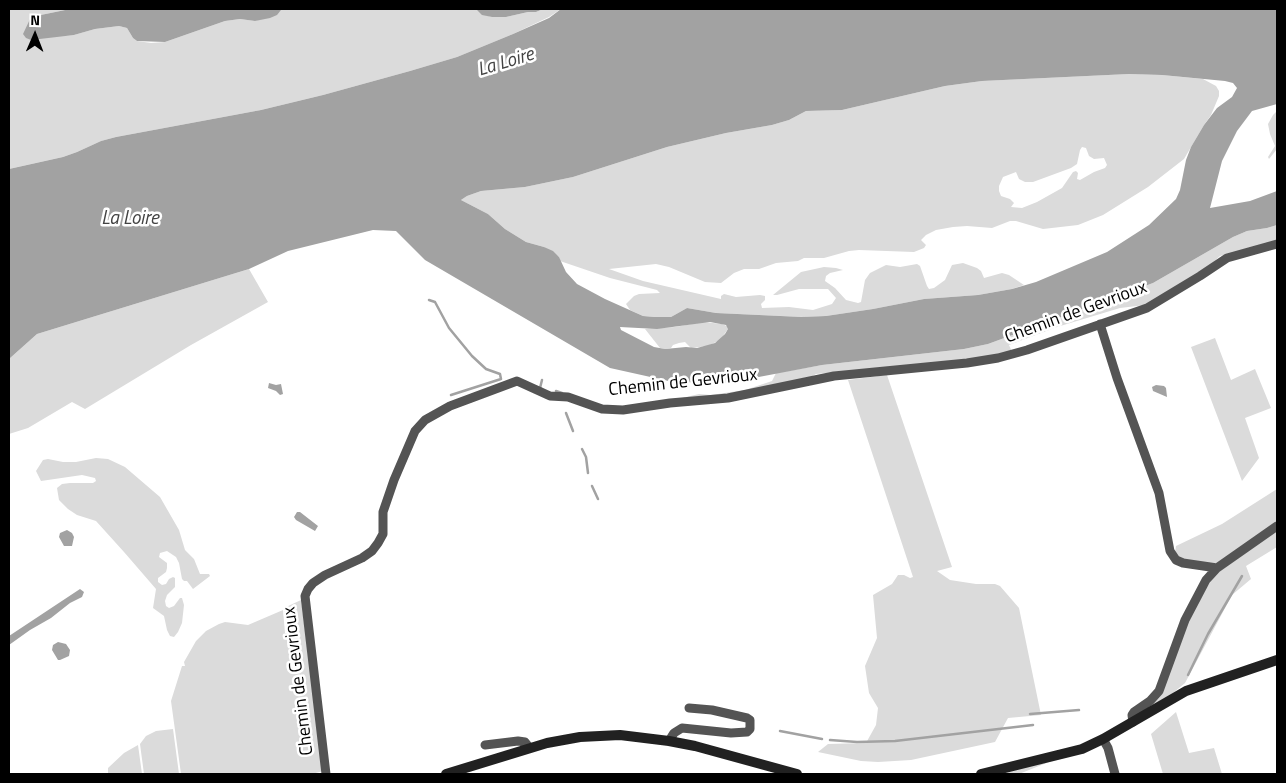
<!DOCTYPE html>
<style>
body{margin:0}
#map{position:relative;width:1286px;height:783px;overflow:hidden;background:#fff;font-family:"Titillium Web",sans-serif}
canvas{display:block}
.frame{position:absolute;inset:0;border:10px solid #000;pointer-events:none}
.north{position:absolute;left:10px;top:10px;width:50px;height:50px;-webkit-text-stroke:4px #fff;paint-order:stroke;rotate:1deg;font-size:14px;font-weight:700;line-height:20px;text-align:center;color:#000}
.north::after{content:'';display:block;margin:auto;width:18px;height:22px;background:#000;clip-path:polygon(50% 0,100% 100%,50% 72%,0 100%)}
</style>
<div id="map">
<canvas width="1286" height="783"></canvas>
<div class="frame"></div>
<div class="north">N</div>
</div>
<script>
const g = document.querySelector('canvas').getContext('2d');
g.lineJoin = 'round';
function fill(path, color) { g.fillStyle = color; g.fill(path, 'evenodd'); }
const shape = rows => new Path2D(rows.map(r => 'M' + r).join(''));
function strokePath(path, color, width, dash) { g.strokeStyle = color; g.lineWidth = width; g.lineCap = dash ? 'butt' : 'round'; g.setLineDash(dash || []); g.stroke(path); }
function label(font, color, halo, rows, align = 'center') {
  g.font = font + ' "Titillium Web",sans-serif'; g.lineWidth = 5; g.setLineDash([]); g.textBaseline = 'middle'; g.strokeStyle = halo; g.fillStyle = color; for (const [text, x, y, turn = 0] of rows) {
    g.save(); g.translate(x, y); g.rotate((+turn || 0) * Math.PI / 180); g.textAlign = isNaN(turn) ? turn : align; if (halo) g.strokeText(text, 0, 0); g.fillText(text, 0, 0); g.restore();
  }
}
fill(shape([
 [9,9,70,9,31,17,62,36,74,35,95,29,119,26,127,28,133,38,137,41,151,43,165,42,225,21,240,19,255,21,280,11,280,9,476,9,482,14,492,17,506,17,528,12,536,12,543,9,561,9,549,17,513,34,457,57,410,71,323,95,261,110,116,137,101,141,77,152,63,157,9,169],
 [1129,74,1162,75,1203,79,1216,86,1219,91,1219,96,1211,115,1204,125,1184,159,1148,187,1103,215,1078,225,1043,229,1016,221,1010,221,992,228,967,226,953,227,936,230,926,235,921,240,926,245,924,248,914,252,859,250,849,251,824,258,804,258,798,261,776,263,759,269,744,269,734,273,721,283,705,282,669,267,656,264,609,269,643,281,721,299,721,296,724,294,736,297,760,295,765,296,765,300,761,304,762,308,789,307,813,310,832,304,836,298,828,289,799,289,777,295,773,295,801,272,824,267,836,268,843,270,830,273,826,276,825,281,835,288,846,300,858,303,861,302,865,280,870,273,886,265,900,267,917,264,920,266,927,286,929,289,934,288,945,280,952,265,963,263,977,268,981,271,984,278,1002,273,1009,275,1024,285,1012,289,978,295,924,299,873,309,826,316,803,317,716,313,687,308,671,317,654,317,643,316,630,310,626,304,634,296,639,294,660,293,657,290,610,278,560,261,559,257,544,247,526,242,505,229,488,214,461,200,467,196,481,191,525,187,573,177,667,147,726,133,772,125,789,120,806,111,842,110,945,86,982,81],
 [1082,147,1086,148,1089,156,1094,159,1104,158,1107,165,1105,168,1094,172,1080,180,1077,179,1078,173,1076,171,1073,172,1062,188,1037,202,1022,208,1011,207,1014,203,1010,199,1001,196,999,191,999,186,1003,177,1016,172,1019,179,1025,182,1033,182,1071,168,1077,164,1080,150],
 [1277,111,1277,149,1269,159,1268,157,1275,146,1270,134,1268,124,1273,115],
 [1277,225,1277,240,1220,256,1207,268,1145,305,1120,308,1057,327,1009,345,1012,352,994,357,816,374,809,378,740,394,682,398,699,394,711,395,745,390,772,381,776,373,822,365,964,349,988,344,1153,283,1233,237,1247,231,1267,228],
 [249,269,268,302,191,345,85,409,72,402,28,428,9,434,9,359,37,334],
 [703,322,722,324,729,327,728,329,720,340,708,346,691,348,685,342,679,343,673,345,671,348,665,349,660,348,645,329,675,327],
 [1215,338,1231,380,1255,369,1271,408,1245,418,1259,458,1242,481,1191,347],
 [887,375,952,567,937,571,950,580,976,584,995,584,1000,586,1019,608,1041,715,1008,718,995,742,911,760,878,762,861,761,818,752,828,744,866,743,876,725,878,708,869,693,865,666,877,638,873,595,892,584,898,575,904,575,910,578,913,577,848,380],
 [96,458,108,459,125,467,160,497,179,530,185,550,194,559,200,574,209,574,210,576,193,589,187,581,184,581,182,579,179,563,176,557,167,551,160,553,159,557,167,563,167,568,166,572,158,578,158,582,162,585,166,584,169,579,173,577,175,578,175,587,167,595,165,601,166,606,169,608,174,606,180,598,182,598,184,605,182,623,178,632,174,637,170,636,167,630,164,616,153,608,156,589,124,552,96,521,77,515,68,509,59,500,57,488,62,484,70,483,93,483,96,481,95,478,82,475,41,481,36,471,43,460,48,459,63,462,76,462],
 [1277,489,1277,523,1217,564,1179,559,1175,552,1176,546,1222,524],
 [1277,529,1277,547,1246,566,1251,579,1232,595,1185,683,1173,693,1137,715,1149,705,1194,605,1216,574],
 [301,600,323,771,312,774,181,774,171,701,182,666,185,666,184,662,196,641,206,631,219,624,225,622,248,625,283,610,285,633,287,633,284,608],
 [1176,712,1189,753,1214,748,1222,774,1163,774,1151,734],
 [173,729,179,774,144,774,140,744,146,736,156,731],
 [138,745,142,774,108,774,108,768,124,753],
 [1049,762,1019,774,994,774]
]), '#dbdbdb');
fill(shape([
 [70,9,280,9,281,10,277,15,270,18,255,21,240,19,225,21,165,42,137,41,133,38,127,28,119,26,95,29,74,35,31,40,26,38,23,34,31,17],
 [476,9,543,9,536,12,528,12,506,17,492,17,482,15],
 [561,9,1277,9,1277,104,1252,111,1237,131,1222,161,1210,208,1250,201,1277,191,1277,225,1267,228,1247,231,1233,237,1153,283,988,344,964,349,822,365,727,383,673,382,610,368,425,260,396,231,373,230,288,251,249,269,37,334,9,359,9,169,63,157,77,152,101,141,116,137,261,110,323,95,410,71,457,57,513,34,549,18],
 [1129,74,1162,75,1225,81,1233,83,1237,88,1232,97,1217,108,1204,125,1191,147,1186,160,1180,190,1176,199,1149,225,1107,252,1036,282,1012,289,978,295,924,299,873,309,826,316,802,317,716,313,687,308,671,317,654,317,643,316,605,299,577,284,566,272,559,257,553,251,544,247,526,242,505,229,488,214,461,200,467,196,481,191,525,187,573,177,667,147,726,133,772,125,789,120,806,111,842,110,945,86,982,81],
 [710,322,726,325,728,329,725,334,715,343,697,348,686,347,665,349,654,347,621,330,620,327,657,329],
 [269,383,276,385,281,384,283,394,280,395,276,391,268,388],
 [1156,385,1164,386,1166,388,1167,397,1153,391,1152,387],
 [297,512,300,512,318,526,315,531,296,520,294,517],
 [67,530,72,533,74,537,72,546,64,546,59,537,60,533],
 [80,589,84,592,82,597,70,603,51,618,30,630,9,645,9,636],
 [58,642,66,644,70,650,69,656,60,660,58,660,52,650,53,645]
]), '#a2a2a2');
strokePath(shape([
 [429,300,435,302,449,328,472,356,486,369,500,374,501,379,451,395],
 [542,389,540,388,542,380],
 [556,391,562,393],
 [566,413,573,431],
 [582,449,586,457,588,473],
 [592,486,598,499],
 [1188,675,1208,634,1242,576],
 [1030,714,1079,710],
 [780,731,822,739],
 [830,740,857,742,895,741,1033,725]
]), '#a2a2a2', 2.5);
strokePath(shape([
 [1100,324,1117,378,1159,493,1170,551,1176,560,1183,563,1217,568],
 [1133,722,1132,715,1134,712,1150,701,1159,691,1185,620,1206,580,1217,568,1277,526],
 [1103,739,1108,748,1115,774],
 [669,741,674,733,682,728,731,733,747,732,750,729,750,720,747,718,712,710,689,708],
 [485,745,518,741,525,742,529,747],
 [326,774,305,596,308,589,313,583,325,575,362,558,372,551,378,543,383,534,383,512,394,480,415,431,425,420,450,406,517,381,550,396,568,397,602,409,623,410,670,403,728,398,834,376,967,363,998,358,1027,350,1147,308,1200,276,1227,258,1277,244]
]), '#545454', 9);
strokePath(shape([
 [446,774,547,743,580,737,620,735,669,741,695,746,797,774],
 [981,774,1082,749,1103,739,1186,691,1277,660]
]), '#212121', 10);
label('18px', '#000', '#fff', [
 ["Chemin de Gevrioux",1076,313,-20],
 ["Chemin de Gevrioux",683,383,-6],
 ["Chemin de Gevrioux",299,681,-97]
]);
label('italic 19px', '#434343', '#fff', [
 ["La Loire",506,63,-17],
 ["La Loire",130,219]
]);
</script>
